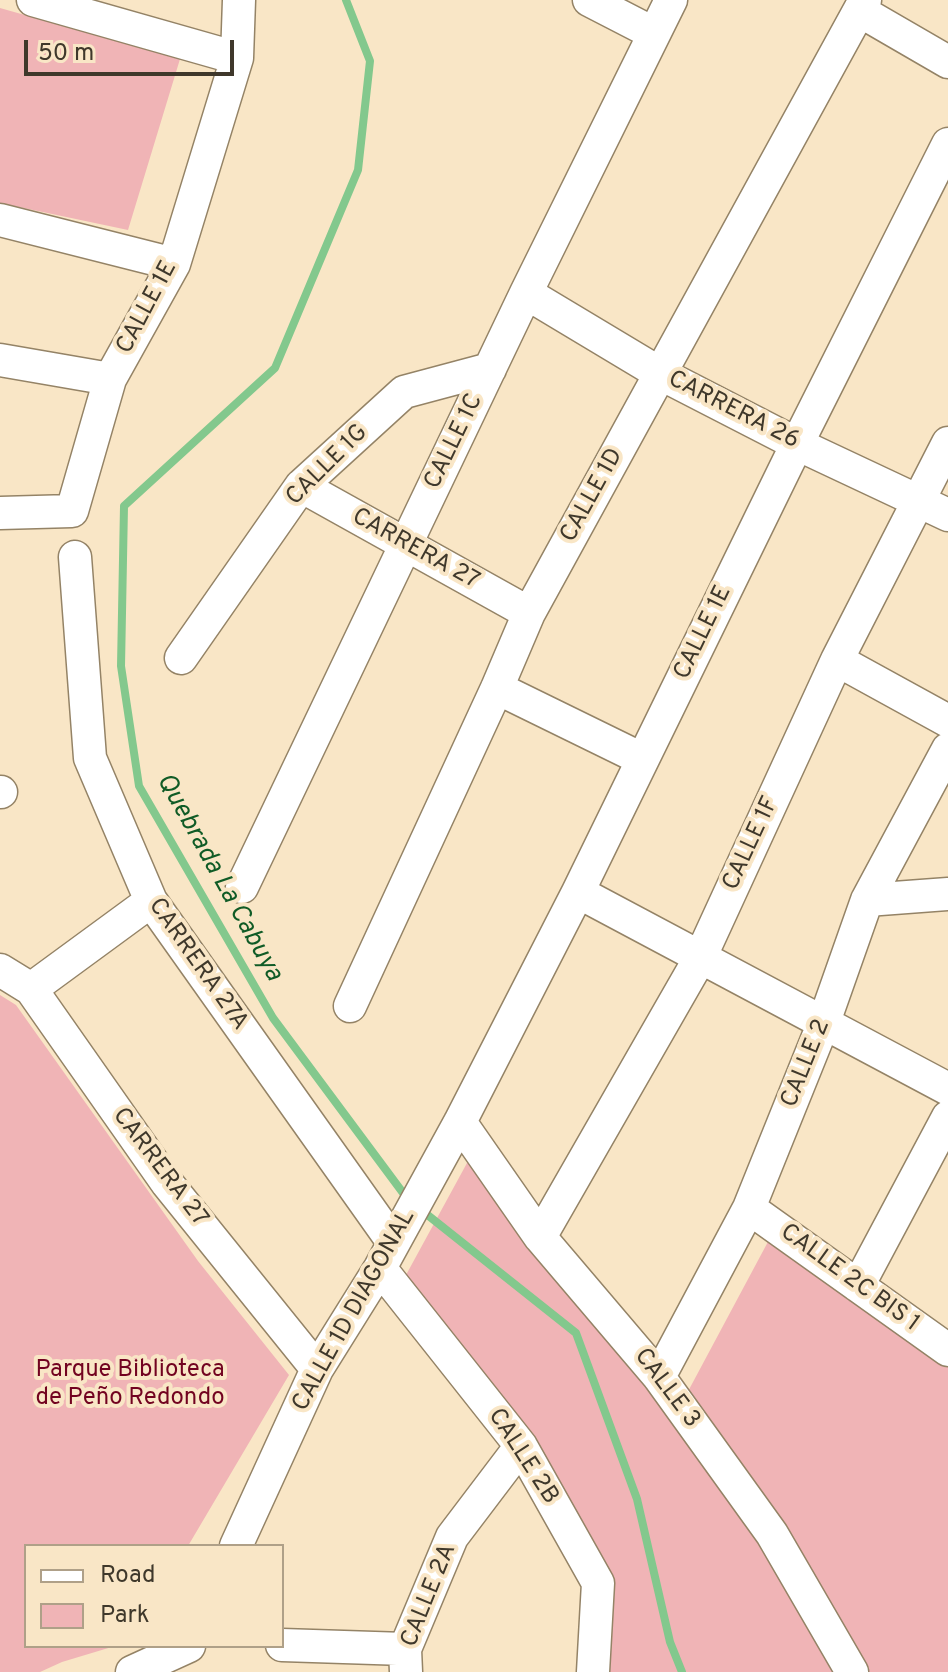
<!DOCTYPE html>
<meta charset="utf-8">
<style>
body{margin:0}
#map{position:relative;width:948px;height:1672px;overflow:hidden;background:#f9e6c6;font-family:Overpass,sans-serif}
canvas{display:block}
.legend{position:absolute;left:24px;top:1544px;width:260px;height:104px;box-sizing:border-box;background:#f9e6c6;border:2px solid #afa088;margin:0;padding:10px 14px;list-style:none;font-size:24px;color:#3f382b}
.legend li{display:flex;align-items:center;gap:16px;height:40px}
.legend b{width:40px;border:2px solid #afa088}
.scale{position:absolute;left:24px;top:40px;width:210px;height:36px;box-sizing:border-box;border:4px solid #3f382b;border-top:0;padding-left:10px;font-size:24px;line-height:28px;white-space:nowrap;color:#3f382b;-webkit-text-stroke:6px #f9e6c6;paint-order:stroke}
</style>
<div id="map">
<canvas width="948" height="1672"></canvas>
<ul class="legend">
<li><b style="height:10px;background:#fff"></b>Road</li>
<li><b style="height:22px;background:#f0b4b6"></b>Park</li>
</ul>
<div class="scale">50 m</div>
</div>
<script>
const g = document.querySelector('canvas').getContext('2d');
g.lineJoin = 'round';
function fill(path, color) { g.fillStyle = color; g.fill(path, 'evenodd'); }
const shape = rows => new Path2D(rows.map(r => 'M' + r).join(''));
function strokePath(path, color, width, dash) { g.strokeStyle = color; g.lineWidth = width; g.lineCap = dash ? 'butt' : 'round'; g.setLineDash(dash || []); g.stroke(path); }
function label(font, color, halo, rows, align = 'center') {
  g.font = font + ' Overpass,sans-serif'; g.lineWidth = 8; g.setLineDash([]); g.textBaseline = 'middle'; g.strokeStyle = halo; g.fillStyle = color; for (const [text, x, y, turn = 0] of rows) {
    g.save(); g.translate(x, y); g.rotate((+turn || 0) * Math.PI / 180); g.textAlign = isNaN(turn) ? turn : align; if (halo) g.strokeText(text, 0, 0); g.fillText(text, 0, 0); g.restore();
  }
}
fill(shape([
 [0,8,180,59,128,230,0,203],
 [0,995,16,1005,198,1261,289,1375,188,1546,26,1546,26,1646,115,1646,62,1662,40,1672,0,1672],
 [473,1152,662,1395,843,1672,599,1672,603,1590,400,1286],
 [770,1238,948,1365,948,1672,864,1672,685,1397]
]), '#f0b4b6');
strokePath(shape([
 [346,0,370,61,358,170,275,368,124,506,121,666,139,786,273,1018,409,1201],
 [420,1209,576,1333,637,1499,670,1642,682,1672]
]), '#83c88d', 8);
const minor = shape([
 [33,0,237,58],
 [589,0,653,33],
 [860,11,948,62],
 [0,220,174,264],
 [526,293,661,374,797,444,948,515],
 [0,360,110,379],
 [301,486,529,613],
 [0,513,72,511,110,379,174,264,237,58,239,0],
 [75,557,90,758,151,901,393,1242],
 [181,658,301,486,404,392,490,369],
 [837,660,948,721],
 [497,688,642,759],
 [0,792,1,792],
 [242,887,526,293,671,0],
 [578,892,948,1089],
 [867,900,948,894],
 [0,970,31,989,167,1183,317,1369],
 [31,989,151,901],
 [350,1006,497,688,529,613,865,0],
 [460,1122,540,1237,659,1377,772,1534,852,1672],
 [749,1208,948,1350],
 [540,1237,700,958,837,660,948,443],
 [380,1268,521,1446,598,1583,593,1672],
 [858,1286,948,1117],
 [659,1377,749,1208,824,1022,867,900,948,749],
 [236,1546,317,1369,380,1268,460,1122,578,892,797,444,948,144],
 [282,1645,405,1649],
 [132,1672,189,1646],
 [406,1672,405,1649,452,1537,521,1446]
]);
strokePath(minor, '#948366', 35);
strokePath(minor, '#fff', 32);
label('24px', '#3f382b', '#f9e6c6', [
 ["CALLE 1E",148,308,-62],
 ["CARRERA 26",733,411,27],
 ["CALLE 1C",455,442,-64],
 ["CALLE 1G",328,466,-45],
 ["CALLE 1D",593,496,-61],
 ["CARRERA 27",415,550,29],
 ["CALLE 1E",704,633,-64],
 ["CALLE 1F",752,844,-65],
 ["CARRERA 27A",197,965,55],
 ["CALLE 2",807,1064,-68],
 ["CARRERA 27",159,1168,53],
 ["CALLE 2C BIS 1",849,1279,36],
 ["CALLE 1D DIAGONAL",355,1311,-61],
 ["CALLE 3",666,1389,53],
 ["CALLE 2B",522,1457,57],
 ["CALLE 2A",430,1596,-68]
]);
label('24px', '#720320', '#f9e6c6', [
 ["Parque Biblioteca",130,1371],
 ["de Peño Redondo",130,1399]
]);
label('italic 26px', '#105b26', '#f9e6c6', [
 ["Quebrada La Cabuya",218,878,61]
]);
</script>
